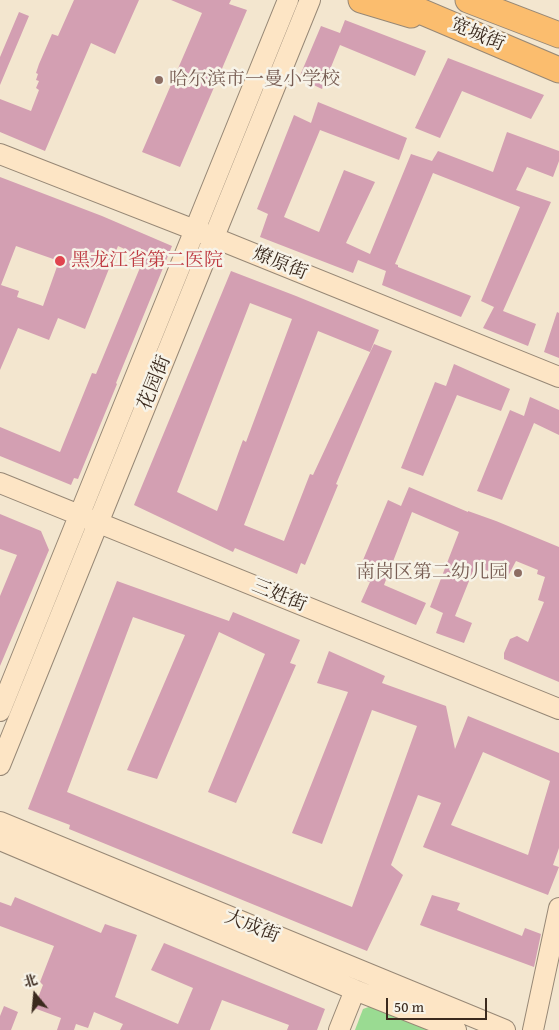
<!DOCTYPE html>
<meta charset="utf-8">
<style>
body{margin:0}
#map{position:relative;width:559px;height:1030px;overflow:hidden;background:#f3e6cf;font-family:"Gentium Book Plus","Noto Serif SC",serif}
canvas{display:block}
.north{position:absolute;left:10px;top:970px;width:50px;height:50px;-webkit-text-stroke:4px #f7f3e8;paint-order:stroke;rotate:343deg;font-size:14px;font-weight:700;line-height:20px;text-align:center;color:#3b2a1e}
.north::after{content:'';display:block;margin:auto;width:18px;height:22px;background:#3b2a1e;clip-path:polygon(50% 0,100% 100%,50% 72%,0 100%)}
.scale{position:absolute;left:386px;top:998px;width:101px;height:22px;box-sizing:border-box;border:2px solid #3b2a1e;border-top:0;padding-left:6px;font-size:15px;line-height:18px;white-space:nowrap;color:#3b2a1e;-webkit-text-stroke:4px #f7f3e8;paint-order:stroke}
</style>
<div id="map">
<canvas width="559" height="1030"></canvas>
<div class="north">北</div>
<div class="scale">50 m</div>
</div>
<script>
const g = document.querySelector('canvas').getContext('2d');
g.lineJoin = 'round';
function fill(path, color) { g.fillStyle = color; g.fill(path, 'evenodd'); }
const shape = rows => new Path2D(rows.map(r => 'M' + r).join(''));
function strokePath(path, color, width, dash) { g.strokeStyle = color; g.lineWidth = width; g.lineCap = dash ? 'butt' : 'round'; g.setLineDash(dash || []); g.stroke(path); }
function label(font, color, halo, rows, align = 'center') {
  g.font = font + ' "Gentium Book Plus","Noto Serif SC",serif'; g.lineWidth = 5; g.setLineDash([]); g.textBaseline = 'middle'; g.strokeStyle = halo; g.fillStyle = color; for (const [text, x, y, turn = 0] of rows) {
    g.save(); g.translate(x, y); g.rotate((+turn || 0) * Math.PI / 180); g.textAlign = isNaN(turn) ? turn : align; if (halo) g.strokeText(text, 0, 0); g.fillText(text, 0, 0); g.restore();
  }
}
fill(shape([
 [380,1003,445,1030,355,1030,363,1009]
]), '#9adb92');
fill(shape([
 [74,0,139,0,115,54,91,43,45,151,0,132,0,99,31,111,39,90,36,88,39,81,36,80,38,74,36,73,39,64,52,34,58,36],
 [171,0,231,0,229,4,247,10,180,167,142,152,202,13],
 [19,12,29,16,0,85,0,57],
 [345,20,426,51,415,76,340,45,322,89,299,78,321,26,340,33],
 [448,58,544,95,531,119,462,91,440,138,415,128],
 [318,102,407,138,399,160,320,130,284,217,319,232,344,170,375,182,346,243,370,254,411,154,432,161,438,151,493,172,507,132,559,151,559,161,553,177,527,167,516,190,551,202,503,311,536,324,528,346,483,328,494,307,481,301,520,207,433,173,395,264,398,265,398,267,471,296,461,317,382,285,386,271,358,260,353,273,260,237,268,214,257,209,294,115,311,123],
 [0,177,102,216,172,246,116,383,117,384,78,479,74,478,71,485,0,456,0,427,60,452,92,373,96,374,144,258,118,246,85,329,58,318,49,340,18,328,0,370],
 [16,246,59,261,43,306,17,297,19,291,1,285],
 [231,271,296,296,379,330,370,352,318,331,244,525,284,541,310,474,313,475,374,344,392,351,336,484,338,485,305,565,301,563,297,574,235,548,233,552,134,505],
 [250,303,292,319,246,442,243,440,217,511,177,492],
 [557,312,559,313,559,358,544,352],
 [454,364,510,389,501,411,457,395,423,476,401,468,435,382,446,386],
 [530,397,559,410,559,435,534,423,502,500,477,491,510,410,524,416],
 [409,487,468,512,468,511,496,521,559,547,559,682,504,659,504,653,510,639,517,636,528,642,544,602,538,600,545,577,537,574,538,570,516,561,507,578,475,566,455,616,472,623,464,643,436,633,443,613,430,607,459,532,412,512,384,585,426,603,416,625,361,602,370,582,356,577,388,500,401,506],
 [0,514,41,531,49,550,0,666,0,596,17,555,0,549],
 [117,581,229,621,233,612,300,640,290,663,296,665,236,803,208,792,265,654,219,632,157,779,127,770,185,635,133,617,67,792,352,907,417,726,372,710,322,844,292,833,348,692,317,683,329,651,385,676,382,683,446,706,455,749,468,716,559,753,559,848,553,865,559,867,548,895,423,847,441,803,418,795,391,865,403,875,367,951,69,829,70,825,28,809],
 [483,752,550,781,528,855,451,825],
 [432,895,460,903,457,910,522,936,525,928,541,934,534,967,420,925],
 [15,897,101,933,105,924,137,935,115,997,178,1024,193,988,151,970,164,943,325,1009,317,1030,287,1030,289,1025,222,1000,210,1030,120,1030,123,1024,94,1012,88,1028,76,1024,74,1030,57,1030,61,1018,34,1008,43,985,40,982,54,946,0,926,0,902,11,906],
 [4,1006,18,1012,11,1030,0,1030,0,1016]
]), '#d39fb2');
const secondary = shape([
 [0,154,205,234,559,377],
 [0,483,559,709],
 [0,711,288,0],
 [0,765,310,0],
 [0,822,505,1030],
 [0,840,355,990,456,1030],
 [339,1030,355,990],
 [533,1030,559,908]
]);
const highway = shape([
 [361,0,411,15],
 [394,0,559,70],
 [468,0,559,35]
]);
strokePath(secondary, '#978876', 22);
strokePath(highway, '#978876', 27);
strokePath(secondary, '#fde5c5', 20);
strokePath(highway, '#fbbd6e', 25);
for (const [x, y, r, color] of [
 [159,80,5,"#8d6e63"],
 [60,261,6,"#e0444e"],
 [518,573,5,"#8d6e63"]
]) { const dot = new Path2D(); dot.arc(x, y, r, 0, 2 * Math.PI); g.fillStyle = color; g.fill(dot); strokePath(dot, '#f7f3e8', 2); }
label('19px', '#3b2a1e', '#f7f3e8', [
 ["宽城街",477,35,23],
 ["燎原街",280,264,22],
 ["花园街",155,383,-68],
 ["三姓街",279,596,22],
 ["大成街",252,927,22]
]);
label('19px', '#785e54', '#f7f3e8', [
 ["哈尔滨市一曼小学校",169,80],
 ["南岗区第二幼儿园",508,573,"right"]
], 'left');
label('19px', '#be3a42', '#f7f3e8', [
 ["黑龙江省第二医院",71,261]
], 'left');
</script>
